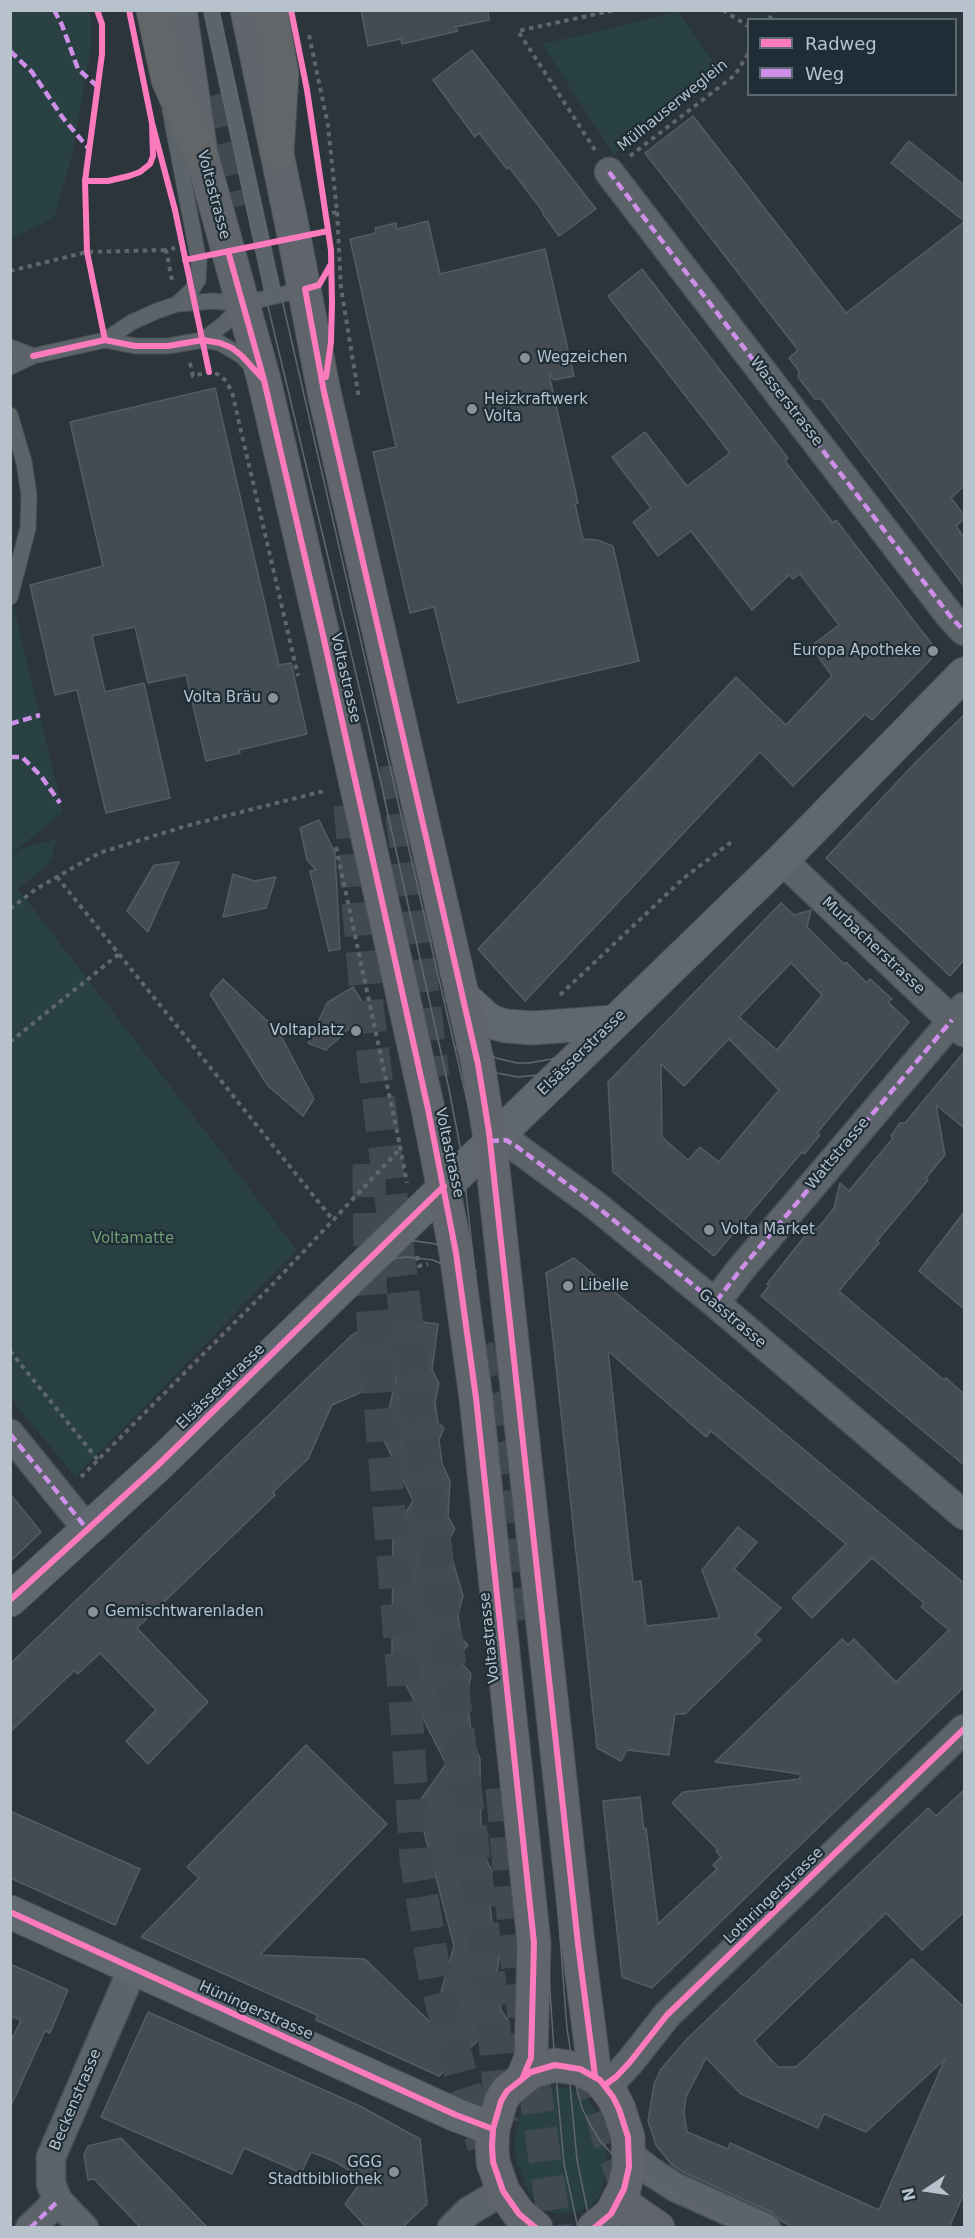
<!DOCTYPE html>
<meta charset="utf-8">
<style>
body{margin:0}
#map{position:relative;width:975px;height:2238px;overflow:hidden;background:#2c353c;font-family:"DejaVu Sans",sans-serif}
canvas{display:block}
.frame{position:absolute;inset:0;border:12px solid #b7c2cc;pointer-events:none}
.legend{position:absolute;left:747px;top:18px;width:210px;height:78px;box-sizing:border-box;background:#1f2d37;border:2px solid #5c6973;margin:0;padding:8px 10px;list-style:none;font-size:18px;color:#b7c2cc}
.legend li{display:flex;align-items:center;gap:12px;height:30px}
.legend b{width:30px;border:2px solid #5c6973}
.north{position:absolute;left:897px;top:2160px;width:60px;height:60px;-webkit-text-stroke:4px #1f2d37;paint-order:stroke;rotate:257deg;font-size:16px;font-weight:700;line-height:24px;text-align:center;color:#b7c2cc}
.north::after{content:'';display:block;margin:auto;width:21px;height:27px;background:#b7c2cc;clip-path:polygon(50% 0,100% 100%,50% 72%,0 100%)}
</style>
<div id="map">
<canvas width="975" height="2238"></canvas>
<div class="frame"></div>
<ul class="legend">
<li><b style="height:8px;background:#fd7abc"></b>Radweg</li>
<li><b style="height:8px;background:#ce8fe9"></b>Weg</li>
</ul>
<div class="north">N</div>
</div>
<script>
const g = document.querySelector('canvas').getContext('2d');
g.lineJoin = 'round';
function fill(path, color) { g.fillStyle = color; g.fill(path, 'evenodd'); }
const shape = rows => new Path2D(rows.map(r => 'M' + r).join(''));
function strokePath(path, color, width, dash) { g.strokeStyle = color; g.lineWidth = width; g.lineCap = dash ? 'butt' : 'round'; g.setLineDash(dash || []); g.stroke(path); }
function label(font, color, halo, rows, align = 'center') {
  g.font = font + ' "DejaVu Sans",sans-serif'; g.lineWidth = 4.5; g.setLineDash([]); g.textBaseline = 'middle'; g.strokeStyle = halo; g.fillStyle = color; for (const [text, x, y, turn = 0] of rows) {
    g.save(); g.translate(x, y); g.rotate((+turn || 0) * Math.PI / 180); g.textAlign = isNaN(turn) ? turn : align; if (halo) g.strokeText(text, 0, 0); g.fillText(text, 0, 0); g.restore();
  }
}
fill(shape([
 [11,10,88,11,91,19,91,47,73,152,54,218,11,239],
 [679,12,716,66,614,155,542,44],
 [10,591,63,812,11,854,10,854],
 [56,840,51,861,18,889,297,1250,75,1477,10,1397,11,856,21,848],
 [555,2087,572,2089,585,2096,595,2110,607,2146,604,2179,600,2195,592,2205,578,2211,559,2214,545,2210,532,2197,524,2182,517,2161,514,2143,522,2108,530,2097,541,2088]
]), '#294142');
const building = shape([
 [361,10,488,10,489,20,455,27,458,31,402,44,401,39,368,46,361,10],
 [472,50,596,209,559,236,543,214,544,213,509,167,507,169,479,133,475,137,433,80,472,50],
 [693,116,846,313,964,222,964,486,951,498,964,515,964,519,956,526,964,538,964,586,821,399,815,399,798,377,799,371,789,358,798,350,645,153,693,116],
 [909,141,964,185,964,221,891,163,909,141],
 [428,221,440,274,545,249,574,376,554,380,549,374,578,503,575,504,583,539,597,540,613,546,639,661,458,703,434,607,410,613,373,452,396,447,350,239,376,233,375,228,396,223,397,229,428,221],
 [642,269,788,458,785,461,833,523,836,520,938,652,872,720,865,714,793,786,760,752,525,1001,478,949,736,677,786,725,832,676,811,646,839,625,800,574,793,579,789,575,752,610,691,531,658,556,633,522,651,508,612,457,645,432,687,486,730,453,608,296,642,269],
 [215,388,279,665,291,663,307,734,239,750,240,753,206,761,186,675,148,683,135,627,92,636,105,692,144,683,170,798,106,813,77,690,55,695,30,585,103,566,70,422,215,388],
 [964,715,964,960,950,976,826,858,915,763,964,715],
 [319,820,335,853,340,949,329,951,310,871,316,870,307,860,300,828,319,820],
 [179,862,148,932,127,911,154,865,179,862],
 [233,874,254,881,276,877,266,908,223,917,233,874],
 [781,903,794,915,811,910,807,927,844,964,846,962,867,983,870,979,892,999,888,1002,909,1022,817,1133,820,1135,804,1154,802,1152,714,1256,613,1172,608,1082,781,903],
 [791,963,822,995,777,1050,739,1017,791,963],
 [729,1039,779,1090,719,1162,700,1147,688,1160,662,1137,661,1064,684,1086,729,1039],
 [223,979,279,1032,314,1099,303,1116,268,1086,210,994,223,979],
 [353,987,368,1011,326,1050,308,1043,327,1003,353,987],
 [964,1052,964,1128,936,1105,945,1155,926,1178,928,1180,877,1241,879,1243,839,1291,944,1380,946,1378,964,1394,964,1465,761,1296,769,1286,767,1284,808,1232,819,1227,834,1208,840,1183,849,1191,893,1138,891,1136,900,1123,905,1123,964,1052],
 [964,1212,964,1309,919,1271,964,1212],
 [574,1258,964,1583,964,1687,652,1988,622,1977,603,1801,640,1797,644,1830,646,1828,658,1924,717,1869,713,1865,721,1857,716,1851,718,1850,672,1803,683,1792,800,1779,800,1774,715,1762,842,1639,848,1645,854,1639,896,1682,949,1630,921,1607,924,1603,872,1558,812,1618,792,1598,846,1544,711,1431,706,1437,608,1351,633,1582,641,1581,646,1626,720,1618,702,1570,738,1527,757,1542,734,1569,781,1608,755,1635,761,1640,685,1714,675,1714,669,1755,627,1750,621,1761,597,1748,546,1273,574,1258],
 [391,1310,405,1320,438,1324,432,1370,439,1383,435,1402,438,1423,444,1428,439,1440,442,1464,450,1481,448,1517,455,1529,450,1538,453,1562,463,1596,458,1614,461,1638,468,1645,457,1657,471,1674,467,1697,472,1740,480,1759,481,1825,488,1835,483,1842,485,1857,492,1871,489,1896,492,1922,501,1947,497,1972,501,2010,509,2022,492,2028,439,2076,316,2020,317,2015,141,1937,199,1878,187,1867,306,1745,387,1824,260,1955,365,1959,432,2024,454,1946,417,1805,446,1764,392,1657,393,1533,413,1501,383,1438,396,1377,332,1405,308,1459,273,1492,275,1495,137,1628,208,1702,148,1764,126,1741,156,1710,100,1653,78,1674,74,1671,10,1732,10,1664,351,1336,391,1310],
 [10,1494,41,1532,10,1562,10,1494],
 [964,1790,964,1912,922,1950,886,1913,754,2041,778,2067,796,2067,912,1959,964,2007,964,2193,949,2228,795,2228,780,2220,773,2213,683,2172,672,2165,656,2145,648,2121,654,2084,661,2069,688,2038,928,1808,936,1816,964,1790],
 [706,2058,741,2094,818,2128,824,2114,866,2132,945,2059,879,2210,730,2143,728,2149,687,2132,684,2113,686,2097,706,2058],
 [10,1811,140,1869,115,1925,10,1878,10,1811],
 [10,1964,68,1990,50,2033,45,2031,10,2108,10,2043,21,2020,10,2016,10,1964],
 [148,2012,360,2106,420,2139,427,2204,402,2228,367,2228,345,2204,363,2179,336,2162,311,2152,301,2173,244,2148,232,2174,101,2117,148,2012],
 [121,2138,175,2194,208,2228,141,2228,94,2179,88,2180,84,2155,88,2146,121,2138]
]);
fill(building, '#454c51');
strokePath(building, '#545c63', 1.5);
strokePath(shape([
 [206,97,231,208],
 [396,765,433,1077],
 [350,805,367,1006,491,1994,502,2122],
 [369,1164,370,1282,407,1725,416,1859,435,1978,463,2083,484,2146],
 [477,1347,494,1397,528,1636],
 [502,1788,518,1975,555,2228],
 [588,2064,607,2134,627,2189]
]), '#414a52', 33, [33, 16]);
const lane = shape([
 [211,10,274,296],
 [170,110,199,262,198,280,191,291,177,304],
 [105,340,135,346,168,346,203,340,220,343,242,356,253,368],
 [203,340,225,323,242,304],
 [10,347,33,356],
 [10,367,33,356,105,340,132,322,157,311,177,304,213,301,242,304,305,289],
 [10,415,24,462,29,495,28,528,10,597]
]);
const street = shape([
 [609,172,950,616,964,631],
 [782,860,964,1032],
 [490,1141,506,1140,595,1205,715,1303,964,1515],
 [715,1303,741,1269,964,1007],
 [10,1434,87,1529],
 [605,2085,616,2077,630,2062,667,2015,964,1729],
 [630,2155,650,2171,675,2187,766,2228],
 [30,2228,58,2201],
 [84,2228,58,2201,51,2184,51,2157,133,1968],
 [452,2228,469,2211,503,2191]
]);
const secondary = shape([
 [462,996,486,1018,495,1023,506,1026,533,1028,614,1022],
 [10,1600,157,1466,782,860,964,674],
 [10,1912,456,2115,493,2129]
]);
const primary = shape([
 [180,10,201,153,264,380,323,635,428,1109,456,1253,476,1398,534,1943,531,2058,523,2077],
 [247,10,291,221,324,392,478,1064,489,1132,578,1944,595,2076],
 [619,2201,658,2228],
 [536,2228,519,2214,503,2191,493,2162,492,2146,493,2129,501,2101,507,2091,531,2072,555,2065,580,2069,600,2080,613,2097,619,2109,628,2137,629,2167,624,2189,611,2214,594,2228]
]);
const highway = shape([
 [153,10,168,80,201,153],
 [271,10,282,74,277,153]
]);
strokePath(lane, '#4a5156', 17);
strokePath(street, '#4a5156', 31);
strokePath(secondary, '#4a5156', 35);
strokePath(primary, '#4a5258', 35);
strokePath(highway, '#495157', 35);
strokePath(shape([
 [723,10,748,26],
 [769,20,774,10],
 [309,35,328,125,337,212,320,216],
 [595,150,518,31,615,10],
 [630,156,735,75,748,54],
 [337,212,341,288,359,398],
 [10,271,87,252,166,250],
 [172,280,166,250,175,248],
 [190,363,193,376,209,372,217,374,225,380,232,392,298,676],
 [336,847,398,1136,407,1183],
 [57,877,333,1220],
 [10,909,36,889,99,853,186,826,324,791],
 [560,995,685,877,734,840],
 [10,1042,119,954],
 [417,1256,419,1266,428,1264],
 [10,1351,98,1460],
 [81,1477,273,1284,400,1149]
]), '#60676c', 4, [4.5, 4.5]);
strokePath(lane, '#5d6469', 15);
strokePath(street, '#5d6469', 28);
strokePath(secondary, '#61676e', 33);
strokePath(primary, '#5f656b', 33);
strokePath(highway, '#626669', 33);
strokePath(shape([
 [204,10,266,298,367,720,449,1089,462,1157,542,1874,555,2065,564,2164,578,2228],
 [219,10,274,265,472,1122,485,1212,555,1870,567,2029,577,2090,582,2108,591,2126,600,2141,614,2156,671,2193,733,2228],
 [452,1019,467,1039,481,1051,496,1058,517,1063,529,1063,552,1059,565,1053],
 [454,1046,478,1064,497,1073,518,1077,550,1074],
 [485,1193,493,1163,501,1148],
 [395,1242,415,1241,436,1244,456,1253,476,1271],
 [376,1266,397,1258,408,1257,433,1260,444,1265,460,1277,475,1301],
 [10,1591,153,1462,442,1177,876,757,964,666],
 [10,1608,161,1470,749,901,774,879,964,682],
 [570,2085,577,2160,591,2228]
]), '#61676e', 1.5);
strokePath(shape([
 [54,10,62,25,78,69,97,86],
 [10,51,32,72,63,118,89,149],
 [609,172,950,616,964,631],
 [10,724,40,715],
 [10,757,22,757,41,776,60,803],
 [490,1141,506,1140,516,1146,595,1205,715,1303,741,1269,952,1020],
 [10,1434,87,1529],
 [30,2228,58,2201]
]), '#ce8fe9', 4.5, [9, 4.5]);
strokePath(shape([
 [97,10,102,24,102,54,85,181,87,252,105,340],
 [291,10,307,90,331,250,332,303,331,342,326,377],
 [152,123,175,210,209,372],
 [85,181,108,181,129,176,140,172,150,164,153,156,152,123,129,10],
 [228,251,264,380,323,635,428,1109,456,1253,476,1398,534,1943,531,2058,523,2077],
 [185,260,328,231],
 [331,264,319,285,305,289,324,392,478,1064,489,1132,578,1944,595,2076],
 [33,356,105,340,135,346,168,346,203,340,220,343,232,348,242,356,262,378],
 [10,1600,157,1466,444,1186],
 [10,1912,456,2115,493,2129],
 [605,2085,616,2077,630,2062,667,2015,964,1729],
 [536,2228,519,2214,503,2191,493,2162,492,2146,493,2129,501,2101,507,2091,531,2072,555,2065,580,2069,600,2080,613,2097,619,2109,628,2137,629,2167,624,2189,611,2214,594,2228]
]), '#fd7abc', 6);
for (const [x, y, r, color] of [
 [525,358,6,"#86919a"],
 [472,409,6,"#86919a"],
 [933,651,6,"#86919a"],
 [273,698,6,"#86919a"],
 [356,1031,6,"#86919a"],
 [709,1230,6,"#86919a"],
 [568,1286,6,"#86919a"],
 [93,1612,6,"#86919a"],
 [394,2172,6,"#86919a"]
]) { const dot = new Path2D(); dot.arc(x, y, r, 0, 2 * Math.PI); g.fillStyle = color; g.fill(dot); strokePath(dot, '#1f2d37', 2); }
label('15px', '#b7c2cc', '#1f2d37', [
 ["Mülhauserweglein",673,106,-39],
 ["Voltastrasse",213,195,75],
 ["Wasserstrasse",786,402,52],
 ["Voltastrasse",345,678,77],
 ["Murbacherstrasse",873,946,43],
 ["Elsässerstrasse",582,1053,-44],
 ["Voltastrasse",449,1153,78],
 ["Wattstrasse",838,1154,-50],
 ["Gasstrasse",732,1319,40],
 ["Elsässerstrasse",221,1387,-44],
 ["Voltastrasse",490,1638,-96],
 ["Lothringerstrasse",774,1896,-44],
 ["Hüningerstrasse",256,2011,24],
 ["Beckenstrasse",76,2100,-67]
]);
label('15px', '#b7c2cc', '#1f2d37', [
 ["Wegzeichen",537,358],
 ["Heizkraftwerk",484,400],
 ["Volta",484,417],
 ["Europa Apotheke",921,651,"right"],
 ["Volta Bräu",261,698,"right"],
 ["Voltaplatz",344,1031,"right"],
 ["Volta Market",721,1230],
 ["Libelle",580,1286],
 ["Gemischtwarenladen",105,1612],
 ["GGG",382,2163,"right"],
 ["Stadtbibliothek",382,2180,"right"]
], 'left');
label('15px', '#6e9d72', '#1f2d37', [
 ["Voltamatte",133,1239]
]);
</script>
